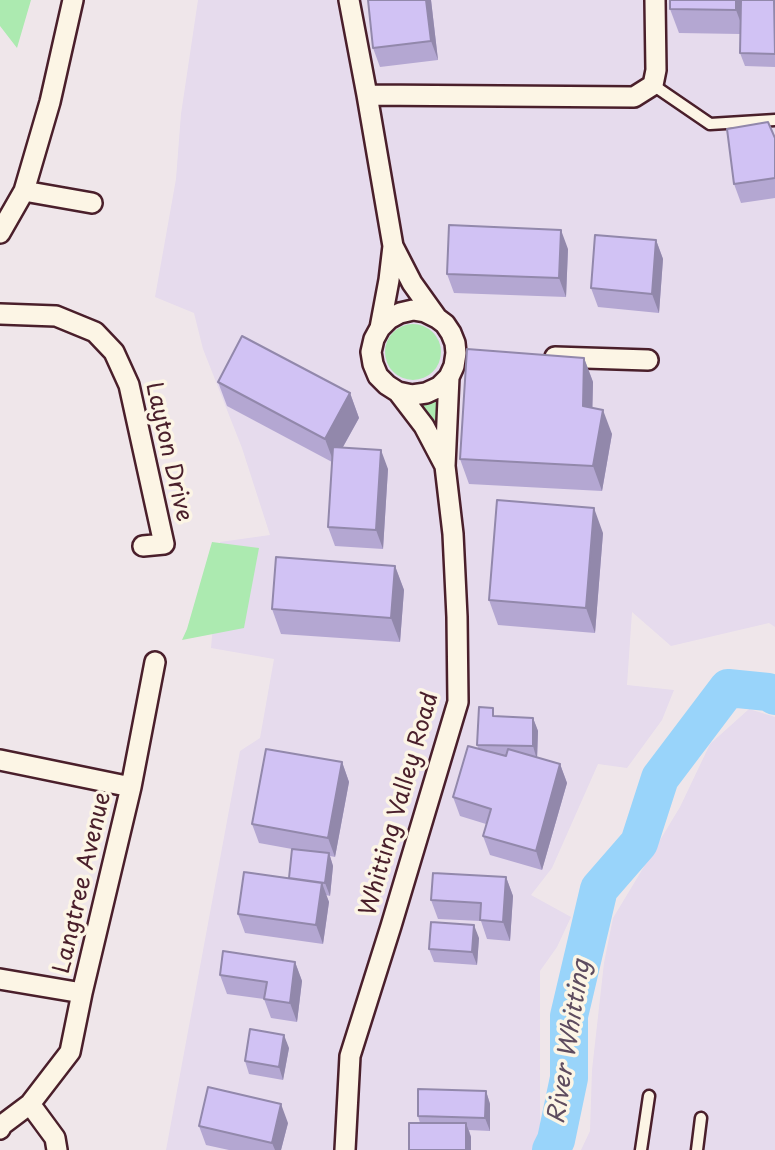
<!DOCTYPE html>
<style>
body{margin:0}
canvas{display:block;background:#efe6ea}
</style>
<canvas width="775" height="1150"></canvas>
<script>
const g = document.querySelector('canvas').getContext('2d');
g.lineJoin = 'round';
function fill(path, color) { g.fillStyle = color; g.fill(path, 'evenodd'); }
const shape = rows => new Path2D(rows.map(r => 'M' + r).join(''));
function strokePath(path, color, width, dash) { g.strokeStyle = color; g.lineWidth = width; g.lineCap = dash ? 'butt' : 'round'; g.setLineDash(dash || []); g.stroke(path); }
function label(font, color, halo, rows, align = 'center') {
  g.font = font + ' "Playpen Sans",sans-serif'; g.lineWidth = 7; g.setLineDash([]); g.textBaseline = 'middle'; g.strokeStyle = halo; g.fillStyle = color; for (const [text, x, y, turn = 0] of rows) {
    g.save(); g.translate(x, y); g.rotate((+turn || 0) * Math.PI / 180); g.textAlign = isNaN(turn) ? turn : align; if (halo) g.strokeText(text, 0, 0); g.fillText(text, 0, 0); g.restore();
  }
}
fill(shape([
 [198,0,775,0,775,627,769,623,671,646,632,612,627,685,674,690,662,720,627,768,598,764,552,868,531,895,571,917,557,947,540,971,540,1135,537,1150,166,1150,240,751,260,738,274,659,211,648,220,542,270,535,242,448,203,349,194,313,155,297,176,179,181,114],
 [749,709,775,717,775,1150,581,1150,590,1131,592,1070,604,963,613,918,680,807,710,744]
]), '#e6dbed');
fill(shape([
 [0,0,31,0,17,48,0,26],
 '385 352a28 28 0 1 1 56 0a28 28 0 1 1-56 0Z',
 [440,397,437,437,417,405,427,403],
 [212,542,259,548,244,628,182,640,187,629]
]), '#aceab0');
strokePath(shape([
 [551,1150,556,1140,569,1078,569,1016,599,889,639,843,660,778,728,688,768,692,775,696]
]), '#99d4fa', 38);
const service = shape([
 [653,85,710,124,775,120],
 [641,1150,649,1096],
 [697,1150,701,1118]
]);
const minor = shape([
 [349,0,367,95,393,246,389,280,380,328,374,339,371,352,373,364,378,376,387,385,398,392,412,395,426,393,439,387,449,377,454,366,456,353,455,343,451,333,445,324,437,318,425,312,413,310,400,313,389,319,380,328],
 [367,95,634,97,653,85,656,70,655,0],
 [24,191,92,203],
 [0,233,24,191,50,102,73,0],
 [393,246,412,283,437,318],
 [0,314,56,316,95,332,114,352,129,385,164,544,143,546],
 [555,357,648,360],
 [398,392,424,426,444,464],
 [0,760,131,787],
 [0,979,82,993],
 [30,1104,55,1138,57,1150],
 [0,1129,2,1125,30,1104,70,1052,82,993,131,787,155,662],
 [345,1150,350,1056,391,926,458,702,457,617,453,534,445,466,449,377]
]);
strokePath(service, '#4a1f2b', 15);
strokePath(minor, '#4a1f2b', 24);
strokePath(service, '#fcf5e5', 10);
strokePath(minor, '#fcf5e5', 19);
fill(shape([
 [368,0,431,0,438,60,380,67,373,48],
 [775,0,775,67,745,66,740,53,740,34,679,33,670,9],
 [775,138,775,198,741,203,734,184],
 [656,240,663,259,659,313,598,307,591,288],
 [568,249,566,297,454,293,447,274],
 [584,358,593,382,592,408,612,434,602,491,469,484,460,459],
 [218,382,350,393,359,418,343,447,388,469,383,549,335,546,328,527,332,462,227,406],
 [603,533,595,633,498,625,489,600],
 [395,566,404,590,400,642,281,634,272,609],
 [496,716,533,718,538,731,537,758,560,764,567,783,542,870,490,855,483,836,486,824,460,816,453,797,478,748,477,745],
 [342,762,349,782,335,857,330,856,333,866,330,896,326,895,329,902,323,944,245,933,238,914,289,878,292,849,259,843,252,824],
 [506,877,513,896,510,941,487,939,481,921,438,919,431,900],
 [479,938,477,965,434,962,429,949],
 [295,962,302,981,297,1022,271,1018,264,999,227,994,220,975],
 [289,1048,283,1080,249,1074,245,1061],
 [486,1091,490,1104,490,1131,469,1130,471,1137,471,1150,409,1150,420,1123,418,1116],
 [288,1123,281,1150,229,1150,206,1145,199,1126]
]), '#b4a7d2');
fill(shape([
 [426,0,431,0,438,60,431,41],
 [736,0,746,0,745,34,736,10],
 [561,230,568,249,566,297,559,278],
 [656,240,663,259,659,313,652,294],
 [584,358,593,382,592,430,583,406],
 [350,393,359,418,334,463,325,439],
 [603,410,612,434,602,491,593,466],
 [381,450,388,469,383,549,376,530],
 [594,508,603,533,595,633,586,608],
 [395,566,404,590,400,642,391,618],
 [533,718,538,731,537,760,533,746],
 [342,762,349,782,335,857,328,838],
 [560,764,567,783,542,870,536,851],
 [329,853,333,866,330,896,325,883],
 [506,877,513,896,510,941,503,922],
 [322,883,329,902,323,944,316,925],
 [474,925,479,938,477,965,472,952],
 [295,962,302,981,297,1022,290,1003],
 [284,1035,289,1048,283,1080,279,1067],
 [486,1091,490,1104,490,1131,485,1118],
 [281,1104,288,1123,281,1150,275,1150,272,1143],
 [466,1123,471,1137,471,1150,466,1150]
]), '#9288ab');
const building = shape([
 [368,0,426,0,431,41,373,48,368,0],
 [670,0,736,0,736,10,670,9,670,0],
 [741,0,774,0,775,54,740,53,741,0],
 [768,122,775,138,775,178,734,184,727,129,768,122],
 [449,225,561,230,559,278,447,274,449,225],
 [595,235,656,240,652,294,591,288,595,235],
 [242,336,350,393,325,439,218,382,242,336],
 [467,349,584,358,583,406,603,410,593,466,460,459,467,349],
 [333,447,381,450,376,530,328,527,333,447],
 [497,500,594,508,586,608,489,600,497,500],
 [276,557,395,566,391,618,272,609,276,557],
 [479,707,493,708,493,716,533,718,533,746,477,745,479,707],
 [468,746,506,756,508,749,560,764,536,851,483,836,491,809,453,797,468,746],
 [266,749,342,762,328,838,252,824,266,749],
 [292,849,329,853,325,883,289,878,292,849],
 [244,872,322,883,316,925,238,914,244,872],
 [433,873,506,877,503,922,480,920,481,903,431,900,433,873],
 [431,922,474,925,472,952,429,949,431,922],
 [223,951,295,962,290,1003,264,999,267,982,220,975,223,951],
 [250,1029,284,1035,279,1067,245,1061,250,1029],
 [208,1087,281,1104,272,1143,199,1126,208,1087],
 [418,1089,486,1091,485,1118,418,1116,418,1089],
 [409,1123,466,1123,466,1150,409,1150,409,1123]
]);
fill(building, '#d1c2f4');
strokePath(building, '#9288ab', 2);
label('23px', '#4a1f2b', '#fcf5e5', [
 ["Layton Drive",168,452,77],
 ["Whitting Valley Road",400,804,-74],
 ["Langtree Avenue",83,883,-77]
]);
label('italic 24px', '#5e4c5f', '#fcf5e5', [
 ["River Whitting",570,1042,-81]
]);
</script>
